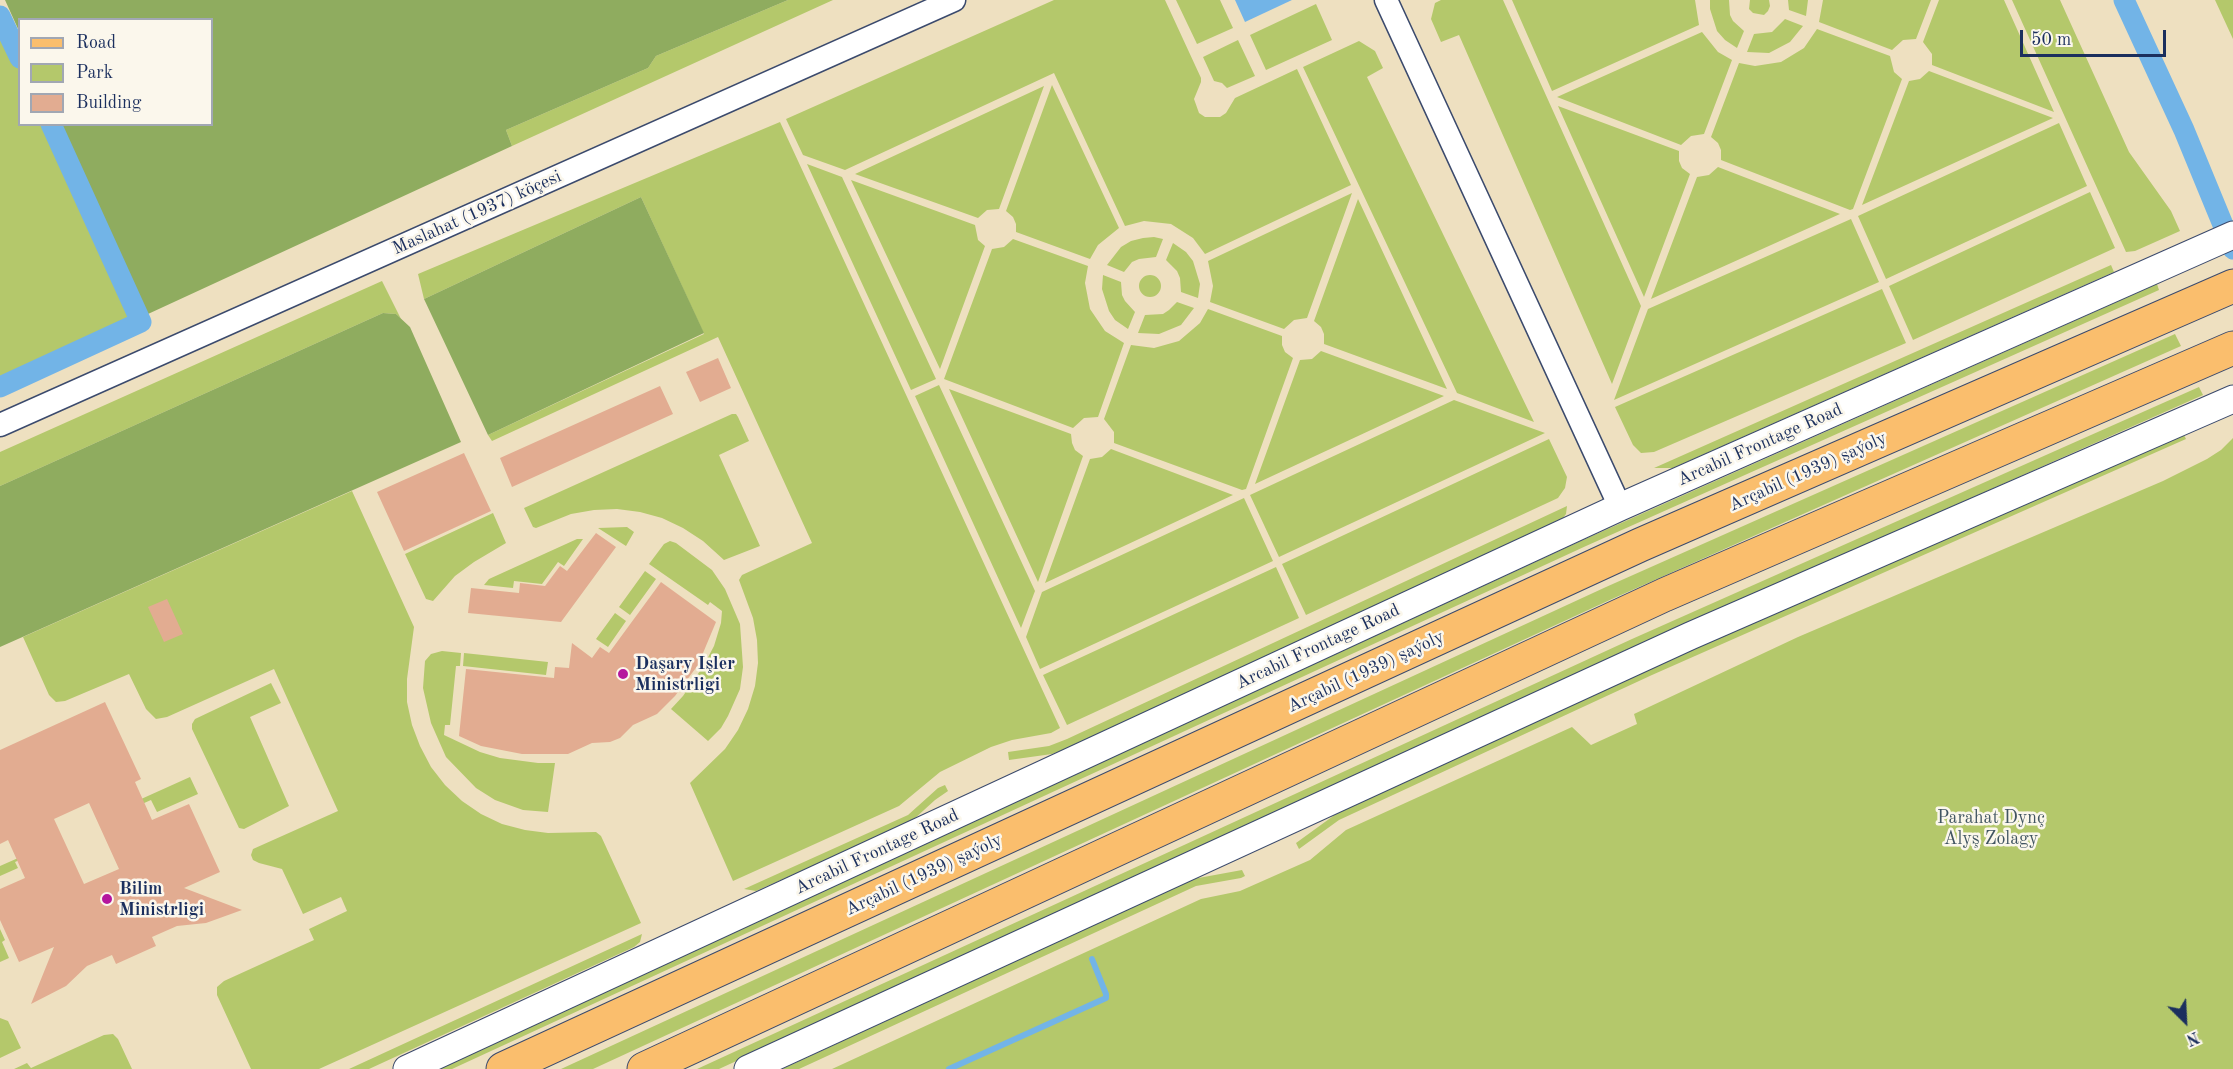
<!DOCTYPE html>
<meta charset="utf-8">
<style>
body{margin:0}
#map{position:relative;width:2233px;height:1069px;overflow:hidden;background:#eee0c0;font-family:"Old Standard TT",serif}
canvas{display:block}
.legend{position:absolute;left:18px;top:18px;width:195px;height:108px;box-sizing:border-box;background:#fbf7ec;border:2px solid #a1a7b3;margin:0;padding:8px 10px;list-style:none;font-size:18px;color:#1b2f5e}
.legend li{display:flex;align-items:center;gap:12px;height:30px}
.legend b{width:30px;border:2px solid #a1a7b3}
.north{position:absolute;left:2155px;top:991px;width:60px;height:60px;-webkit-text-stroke:4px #fbf7ec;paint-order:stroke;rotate:156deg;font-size:16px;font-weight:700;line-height:24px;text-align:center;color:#1b2f5e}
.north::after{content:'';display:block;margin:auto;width:21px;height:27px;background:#1b2f5e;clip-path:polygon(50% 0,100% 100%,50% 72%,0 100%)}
.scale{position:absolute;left:2020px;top:30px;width:146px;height:27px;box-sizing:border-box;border:3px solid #1b2f5e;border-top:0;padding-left:8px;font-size:18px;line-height:21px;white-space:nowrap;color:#1b2f5e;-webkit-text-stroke:4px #fbf7ec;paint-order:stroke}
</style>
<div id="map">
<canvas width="2233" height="1069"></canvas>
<ul class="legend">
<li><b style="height:8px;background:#fabe6d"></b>Road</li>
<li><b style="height:16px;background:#b4c86b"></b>Park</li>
<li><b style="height:16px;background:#e2ac91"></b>Building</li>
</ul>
<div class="north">N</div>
<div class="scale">50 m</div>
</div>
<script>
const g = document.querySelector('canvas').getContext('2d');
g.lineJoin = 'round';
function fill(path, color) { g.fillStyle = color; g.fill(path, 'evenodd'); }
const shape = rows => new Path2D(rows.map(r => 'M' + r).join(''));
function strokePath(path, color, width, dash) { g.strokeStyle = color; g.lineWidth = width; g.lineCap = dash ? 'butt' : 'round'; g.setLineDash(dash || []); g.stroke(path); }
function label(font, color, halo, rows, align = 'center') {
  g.font = font + ' "Old Standard TT",serif'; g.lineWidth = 5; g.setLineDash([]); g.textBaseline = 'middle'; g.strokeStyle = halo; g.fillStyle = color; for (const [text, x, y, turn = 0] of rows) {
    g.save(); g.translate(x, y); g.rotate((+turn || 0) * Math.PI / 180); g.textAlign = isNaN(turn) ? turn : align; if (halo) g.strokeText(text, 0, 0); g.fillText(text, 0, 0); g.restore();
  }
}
fill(shape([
 [788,0,833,0,512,146,506,130,648,68,656,56],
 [1054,0,1165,0,1201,78,1201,82,1194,99,1199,113,1205,117,1220,117,1226,113,1235,98,1297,69,1351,185,1205,254,1193,238,1171,224,1144,221,1125,226,1054,73,845,170,803,155,786,119],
 [1176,0,1220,0,1233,28,1197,44],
 [1441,0,1503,0,1641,306,1612,384,1459,35,1441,42,1431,19,1435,3],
 [1512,0,1695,0,1699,25,1552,91],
 [1710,0,1729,0,1730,15,1733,21,1744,31,1737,48,1725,40,1717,31,1710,9],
 [1750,0,1769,0,1770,6,1768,11,1764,15,1753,13,1749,9],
 [1788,0,1808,0,1806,16,1789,10],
 [1823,0,1931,0,1916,39,1903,40,1892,50,1819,22],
 [1939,0,2004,0,2054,112,1932,65,1932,54,1923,42],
 [2012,0,2060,0,2129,152,2171,211,2180,231,2135,251,2126,252],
 [2215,0,2233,0,2233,39],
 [1316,4,1332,40,1266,70,1250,35],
 [1785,19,1803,26,1790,42,1769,53,1747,52,1754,34,1772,32],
 [0,23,19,65,20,124,47,125,134,312,136,321,0,381],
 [1817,29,1890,56,1894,72,1902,79,1853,209,1850,210,1721,160,1721,150,1718,143,1711,137,1739,63,1755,66,1781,62,1804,48],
 [1702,32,1718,52,1732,60,1704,134,1691,136,1681,145,1557,97],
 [1238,40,1255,76,1227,88,1222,83,1214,81,1203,57],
 [1359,41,1375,51,1383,68,1367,77,1534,422,1457,393,1303,67],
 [1929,71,2053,118,1862,205,1909,81,1920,79],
 [1052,85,1119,228,1098,245,1090,259,1016,232,1016,224,1013,217,1006,211],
 [1044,86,999,209,987,210,978,218,855,174],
 [1558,106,1679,151,1679,161,1682,168,1690,174,1644,297],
 [780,122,1060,728,1051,733,1012,740,991,747,940,772,899,806,733,881,690,783,725,749,738,730,748,709,755,686,758,663,757,640,753,618,739,580,742,575,812,543,718,337,492,441,488,435,704,334,641,197,424,299,418,274],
 [2059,123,2087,186,1886,279,1858,216],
 [807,164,842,177,936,379,911,390],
 [1718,167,1840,214,1651,299,1697,177,1709,175],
 [851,180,975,225,978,240,985,246,940,369],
 [2090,192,2115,248,1913,340,1889,286],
 [1352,193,1307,318,1294,320,1284,329,1210,302,1213,286,1208,261],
 [1358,199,1447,389,1324,344,1324,334,1321,327,1314,321],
 [1851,219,1879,282,1614,400,1648,309],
 [1154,237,1163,239,1156,257,1139,259,1132,262,1124,272,1107,265,1121,247,1131,241,1143,238],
 [1013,239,1088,266,1085,283,1090,309,1105,331,1124,343,1098,417,1084,418,1073,428,944,379,992,249,1004,247],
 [1173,243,1186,252,1193,261,1200,284,1198,298,1181,292,1180,278,1177,271,1166,260],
 [2111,265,2114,272,1673,468,1654,468],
 [1103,275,1121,282,1122,295,1125,301,1135,312,1128,329,1115,320,1109,311,1102,289],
 '1139 286a11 11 0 1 1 22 0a11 11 0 1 1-22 0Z',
 [382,281,401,319,396,314,383,313,0,486,0,452],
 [2157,284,2159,290,1586,546,452,1069,436,1069,1583,540],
 [1882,289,1906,343,1654,452,1641,453,1633,445,1615,407],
 [1177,302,1194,308,1181,325,1159,334,1138,333,1145,315,1163,314,1169,310],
 [1208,309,1282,336,1282,345,1285,352,1293,358,1246,489,1242,490,1114,443,1114,432,1104,419,1131,345,1154,348,1179,341,1200,323],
 [2175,334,2181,346,1612,599,593,1069,561,1069,1606,587],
 [1321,351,1444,396,1255,484,1300,360,1312,359],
 [939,385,1035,591,1021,628,915,396],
 [2199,387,2203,395,1636,647,719,1069,697,1069,1632,639],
 [949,389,1071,434,1072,443,1075,450,1083,456,1038,582],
 [1454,400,1545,433,1279,557,1250,495],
 [732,414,736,414,738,417,749,441,719,455,760,546,724,560,703,541,683,528,662,518,640,512,617,509,594,510,571,514,536,528,533,527,524,508],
 [2183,433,2186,439,1652,675,1339,820,1299,849,1296,843,1336,814,1649,669],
 [2233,438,2233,1069,832,1069,1201,899,1240,891,1310,860,1346,830,1572,727,1591,745,1637,724,1634,714,1798,637,2163,481,2207,459,2221,450],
 [1549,439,1567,477,1565,488,1558,498,1306,615,1282,564],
 [1111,449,1233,495,1045,583,1090,459,1102,457],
 [352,491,414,627,407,679,407,702,412,725,420,746,431,767,445,785,462,801,481,814,502,824,525,830,548,833,596,832,601,836,641,923,319,1069,251,1069,217,995,217,987,224,981,314,940,309,929,347,911,341,897,303,914,282,869,259,863,253,860,251,855,253,849,338,811,274,669,167,717,156,719,146,709,129,674,65,701,56,702,49,695,23,637],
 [1244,498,1273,561,1040,669,1026,637,1042,592],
 [1567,506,1566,514,1563,518,1071,747,1052,754,1009,760,1008,752,1049,746,1067,739],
 [493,513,506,543,474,562,455,576,433,601,426,599,405,554],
 [627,527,634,532,626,546,598,528],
 [577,539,583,539,564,566,558,562,542,584,514,581,513,588,484,585,489,579],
 [670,541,676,543,712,570,725,589,740,624,743,667,740,689,728,716,721,728,708,741,671,709,683,696,704,665,714,646,721,623,722,611,710,602,708,605,649,564,664,544],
 [1276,567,1299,618,1067,725,1043,675],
 [645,571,656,579,630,615,619,607],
 [615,613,626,621,608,647,596,639],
 [442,651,461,653,460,666,456,666,450,725,445,725,444,735,480,752,500,758,538,763,555,763,548,812,523,810,495,800,476,788,446,757,431,723,423,688,425,661,431,654],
 [464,653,548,662,546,675,463,666],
 [271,683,281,703,250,717,289,806,244,829,239,828,192,729,192,724,195,719],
 [190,777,198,794,157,812,151,800,101,822,99,818],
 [945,785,948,791,935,800,913,820,905,825,756,891,744,889,908,815,938,788],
 [59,840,60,842,15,862,18,868,0,876,0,866],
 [1242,870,1245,876,1241,878,1196,886,799,1069,782,1069,1193,879],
 [0,929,5,940,2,942,9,958,0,962],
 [642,934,640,942,634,947,369,1069,349,1069],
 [0,1018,8,1021,21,1048,0,1058],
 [113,1034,118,1039,132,1069,14,1069,27,1063,31,1068,104,1035]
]), '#b4c86b');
fill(shape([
 [5,0,788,0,656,56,648,68,506,130,512,146,148,314,61,125,212,124,212,20,20,20,19,31],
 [641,197,704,333,488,435,424,299],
 [383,313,396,314,410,327,461,442,0,647,0,486]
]), '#8fac5f');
fill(shape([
 [1235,0,1292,0,1245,22]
]), '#72b4e7');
strokePath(shape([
 [949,1069,1106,998,1106,994,1092,959]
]), '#72b4e7', 6);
strokePath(shape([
 [2124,0,2184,130,2233,249],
 [0,16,20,58],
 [0,387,141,322,51,124]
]), '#72b4e7', 21);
fill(shape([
 [718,358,731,388,700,402,686,372],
 [660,386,673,414,512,487,500,458],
 [464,453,491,511,404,551,377,492],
 [596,533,616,547,561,622,468,613,471,588,519,593,520,583,545,586,560,566,567,571],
 [661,582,716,622,698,665,675,696,657,714,633,725,620,738,610,742,592,743,568,754,522,754,481,746,459,736,466,669,554,678,555,667,569,668,572,643,592,658,600,647,609,653],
 [167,599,183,634,164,642,148,607],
 [105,702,141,779,135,782,152,820,189,804,220,872,184,888,242,910,206,923,177,926,152,937,156,946,116,964,112,955,87,966,66,986,31,1004,54,947,19,962,0,920,0,889,25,878,8,840,0,844,0,750],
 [89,803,119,869,84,884,54,819]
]), '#e2ac91');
const minor = shape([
 [1386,0,1620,507],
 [0,425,954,0]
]);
const tertiary = shape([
 [407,1069,1620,507,2233,235],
 [748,1069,1690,636,2233,399]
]);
const primary = shape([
 [503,1069,1640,545,2233,286],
 [644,1069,1664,595,2233,348]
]);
strokePath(minor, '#3b4a6d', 25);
strokePath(tertiary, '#3b4a6d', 29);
strokePath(primary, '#3b4a6d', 35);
strokePath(minor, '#fff', 22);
strokePath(tertiary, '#fff', 27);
strokePath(primary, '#fabe6d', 33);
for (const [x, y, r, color] of [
 [623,674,6,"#b5179e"],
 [107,899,6,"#b5179e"]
]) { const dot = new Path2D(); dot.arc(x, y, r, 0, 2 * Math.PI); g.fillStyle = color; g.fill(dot); strokePath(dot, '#fbf7ec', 2); }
label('18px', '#1b2f5e', '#fbf7ec', [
 ["Maslahat (1937) köçesi",477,213,-24],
 ["Arcabil Frontage Road",1760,445,-24],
 ["Arçabil (1939) şaýoly",1808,472,-24],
 ["Arcabil Frontage Road",1318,647,-25],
 ["Arçabil (1939) şaýoly",1366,672,-25],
 ["Arcabil Frontage Road",877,852,-25],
 ["Arçabil (1939) şaýoly",924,875,-25]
]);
label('bold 18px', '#1b2f5e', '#fbf7ec', [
 ["Daşary Işler",635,664],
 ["Ministrligi",635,685],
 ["Bilim",119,889],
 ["Ministrligi",119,910]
], 'left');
label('18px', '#415561', '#fbf7ec', [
 ["Parahat Dynç",1991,818],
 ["Alyş Zolagy",1991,839]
]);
</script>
